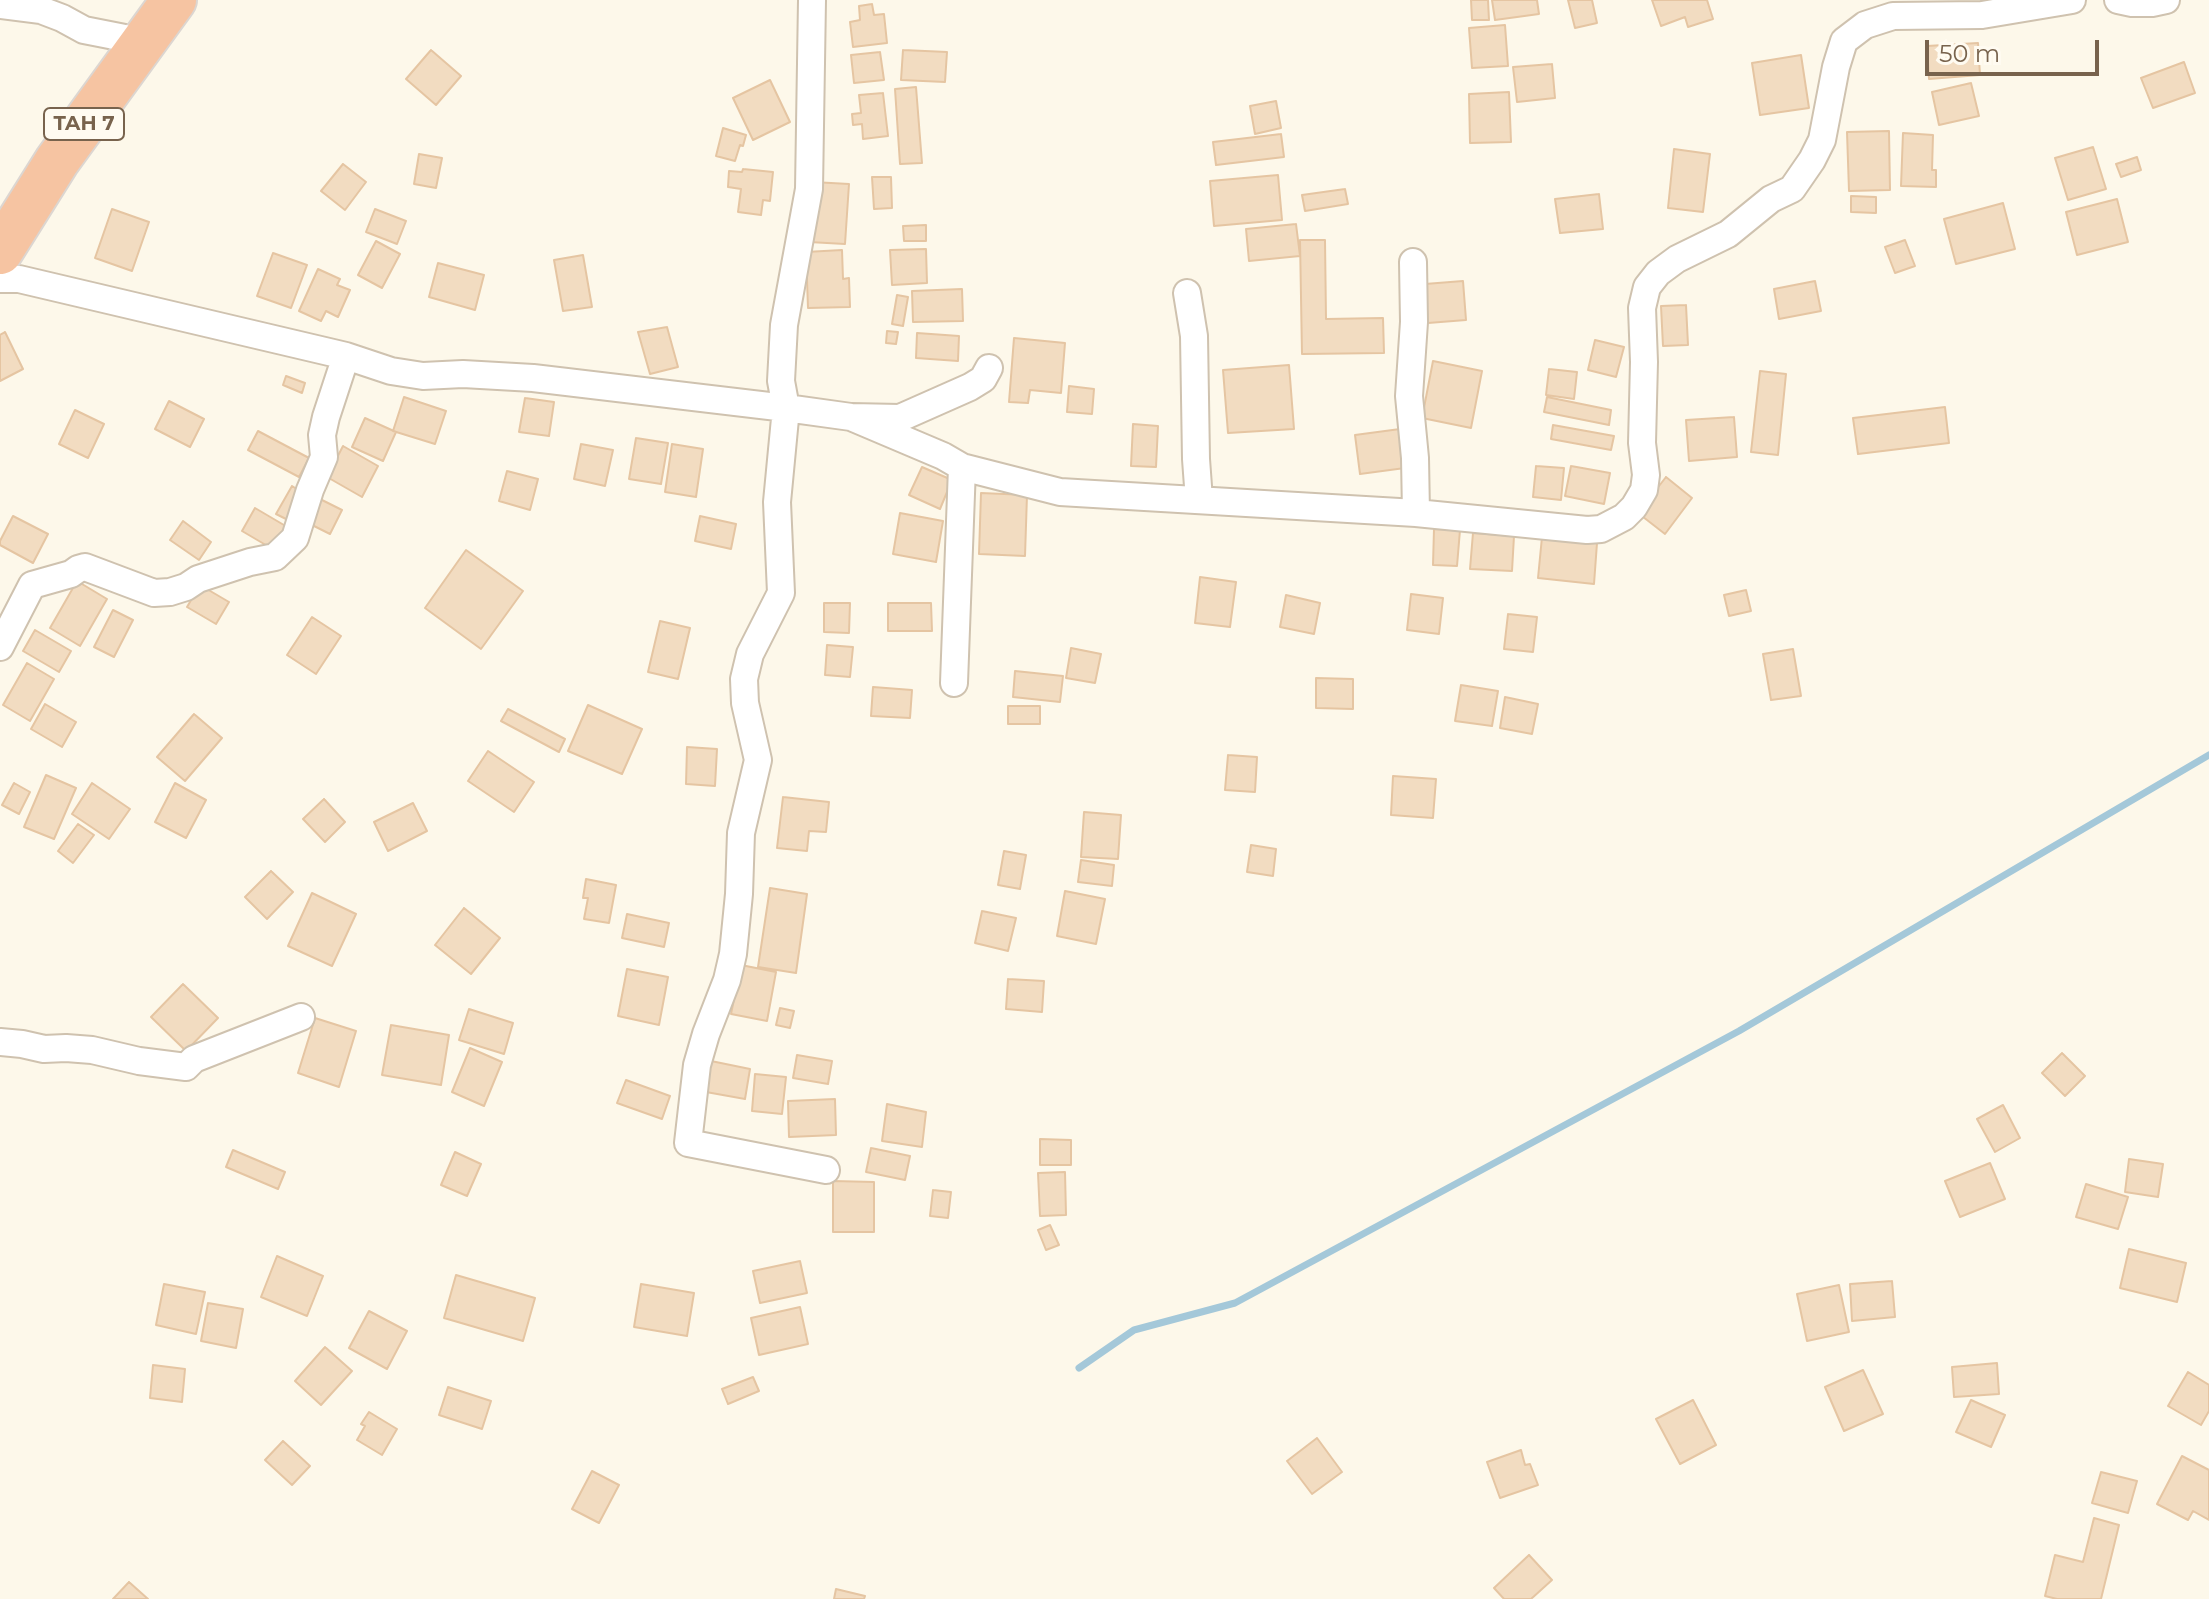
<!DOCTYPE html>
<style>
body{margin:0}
#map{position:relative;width:2209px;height:1599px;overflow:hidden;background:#fdf8ea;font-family:Montserrat,sans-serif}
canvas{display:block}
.scale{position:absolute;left:1925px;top:40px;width:174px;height:36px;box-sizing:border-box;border:4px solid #78634d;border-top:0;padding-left:10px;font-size:24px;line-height:28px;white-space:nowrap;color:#78634d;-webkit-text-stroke:6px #fffbf1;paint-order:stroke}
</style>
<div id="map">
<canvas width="2209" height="1599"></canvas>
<div class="scale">50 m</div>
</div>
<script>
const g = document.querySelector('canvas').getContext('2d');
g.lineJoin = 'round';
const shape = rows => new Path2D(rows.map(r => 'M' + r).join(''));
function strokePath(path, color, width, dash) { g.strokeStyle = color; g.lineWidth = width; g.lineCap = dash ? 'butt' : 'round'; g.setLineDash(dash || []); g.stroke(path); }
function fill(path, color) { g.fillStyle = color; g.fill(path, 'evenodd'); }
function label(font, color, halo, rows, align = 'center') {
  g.font = font + ' Montserrat,sans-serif'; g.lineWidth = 8; g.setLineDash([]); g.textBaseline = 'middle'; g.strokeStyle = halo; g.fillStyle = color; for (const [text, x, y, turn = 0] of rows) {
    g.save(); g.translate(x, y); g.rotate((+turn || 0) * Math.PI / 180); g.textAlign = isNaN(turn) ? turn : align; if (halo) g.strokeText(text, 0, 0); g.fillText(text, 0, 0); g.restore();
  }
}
strokePath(shape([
 [1079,1368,1134,1330,1235,1303,1739,1031,2209,755]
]), '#a4c8d9', 7);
const building = shape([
 [1471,0,1488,0,1489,20,1472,20,1471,0],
 [1492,0,1537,0,1539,14,1495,20,1492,0],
 [1568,0,1592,0,1597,23,1575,28,1568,0],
 [1652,0,1707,0,1713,19,1688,27,1685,17,1661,26,1652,0],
 [872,4,874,15,884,14,887,43,853,47,850,22,860,20,859,6,872,4],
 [1505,25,1508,66,1472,68,1469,28,1505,25],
 [1978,43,1980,75,1929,79,1927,46,1978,43],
 [431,50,461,76,436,105,406,79,431,50],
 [903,50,947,52,945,82,901,80,903,50],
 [880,52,884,80,854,83,851,55,880,52],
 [1801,55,1809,108,1760,115,1752,63,1801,55],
 [2184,62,2195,93,2153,108,2141,78,2184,62],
 [1552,64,1555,98,1517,102,1513,67,1552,64],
 [770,80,790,122,753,140,733,98,770,80],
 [1971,83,1979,116,1939,125,1932,92,1971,83],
 [916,87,922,163,900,164,895,89,916,87],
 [1509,92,1511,142,1470,143,1469,94,1509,92],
 [883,93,888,136,863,139,862,124,853,125,852,114,861,113,859,95,883,93],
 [1276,101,1281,128,1255,134,1250,106,1276,101],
 [723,128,746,135,743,146,740,145,735,161,716,156,723,128],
 [1889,131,1890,190,1849,191,1847,132,1889,131],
 [1903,133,1933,135,1932,170,1936,170,1936,187,1901,186,1903,133],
 [1281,134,1284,157,1216,165,1213,142,1281,134],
 [2093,147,2106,189,2068,200,2055,158,2093,147],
 [1674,149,1710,154,1703,212,1668,208,1674,149],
 [419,154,442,158,436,188,414,184,419,154],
 [2137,157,2141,170,2121,177,2116,164,2137,157],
 [343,164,366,182,345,210,321,191,343,164],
 [743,169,773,172,770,201,763,200,761,215,738,212,741,189,728,187,729,171,742,172,743,169],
 [1278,175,1282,220,1214,226,1210,181,1278,175],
 [872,177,891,177,892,208,874,209,872,177],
 [813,182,849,184,845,244,809,242,813,182],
 [1345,189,1348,204,1305,211,1302,195,1345,189],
 [1599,194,1603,229,1560,233,1555,199,1599,194],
 [1851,196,1876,197,1876,213,1851,212,1851,196],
 [2117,199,2128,242,2077,255,2066,212,2117,199],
 [2003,203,2015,249,1956,264,1944,219,2003,203],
 [112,209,149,222,132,271,95,258,112,209],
 [375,209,406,221,397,244,366,232,375,209],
 [1296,224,1300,256,1249,261,1246,229,1296,224],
 [926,225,926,241,904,241,903,226,926,225],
 [1300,240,1325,240,1326,319,1383,318,1384,353,1302,354,1300,240],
 [1905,240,1915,266,1895,273,1885,247,1905,240],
 [376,241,400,254,382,288,358,275,376,241],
 [926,249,927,283,892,285,890,250,926,249],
 [842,250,843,279,849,278,850,307,808,308,806,252,842,250],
 [273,253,307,265,291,308,257,296,273,253],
 [583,255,592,307,563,311,554,260,583,255],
 [438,263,484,275,475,310,429,297,438,263],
 [318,269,340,279,337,285,350,290,338,317,326,311,321,321,299,311,318,269],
 [1463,281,1466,320,1428,323,1425,284,1463,281],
 [1815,281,1821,311,1779,319,1774,289,1815,281],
 [962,289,963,321,913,322,912,291,962,289],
 [897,295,908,297,903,326,892,324,897,295],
 [1686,305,1688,345,1663,346,1661,306,1686,305],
 [667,327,678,367,650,374,638,332,667,327],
 [887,331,898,332,896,344,886,343,887,331],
 [5,332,23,369,0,381,0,335,5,332],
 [917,333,959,336,958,361,916,358,917,333],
 [1014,338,1065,343,1061,393,1030,390,1028,403,1009,402,1014,338],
 [1595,340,1624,347,1616,377,1588,370,1595,340],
 [1433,361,1482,371,1471,428,1422,418,1433,361],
 [1289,365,1294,429,1228,433,1223,370,1289,365],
 [1549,369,1577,372,1574,399,1546,395,1549,369],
 [1760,371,1786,374,1778,455,1751,452,1760,371],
 [286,376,305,383,302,393,283,385,286,376],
 [1069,386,1094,389,1092,414,1067,412,1069,386],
 [404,397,446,411,435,444,393,431,404,397],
 [1547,397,1611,410,1609,425,1544,412,1547,397],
 [525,398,554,402,549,436,519,432,525,398],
 [169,401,204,419,190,447,155,429,169,401],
 [1945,407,1949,443,1858,454,1853,418,1945,407],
 [75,410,104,424,88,458,59,444,75,410],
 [1734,417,1737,457,1689,461,1686,420,1734,417],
 [365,418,396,432,383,461,352,447,365,418],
 [1133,424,1158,426,1156,467,1131,466,1133,424],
 [1553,425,1614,436,1611,450,1551,439,1553,425],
 [1400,429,1405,468,1360,474,1355,435,1400,429],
 [258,431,309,458,299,477,248,450,258,431],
 [636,438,668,443,661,484,629,479,636,438],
 [581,444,613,450,605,486,574,479,581,444],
 [672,444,703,449,696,497,665,492,672,444],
 [343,446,378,466,362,497,327,477,343,446],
 [1536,466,1564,468,1561,500,1533,497,1536,466],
 [1571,466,1610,473,1604,504,1565,496,1571,466],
 [922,467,952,480,940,509,909,495,922,467],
 [507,471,538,479,530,510,499,501,507,471],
 [1666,477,1692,498,1665,534,1638,513,1666,477],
 [292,486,303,493,288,520,276,514,292,486],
 [981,493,1027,495,1025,556,979,554,981,493],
 [318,498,342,510,330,534,306,522,318,498],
 [255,508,289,528,276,551,242,531,255,508],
 [900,513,943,521,936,562,893,554,900,513],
 [13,516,48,534,33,563,0,545,0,541,13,516],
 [700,516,736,524,731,549,695,541,700,516],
 [183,521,211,542,199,560,170,540,183,521],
 [1434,529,1460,530,1457,566,1433,565,1434,529],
 [1473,533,1514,536,1512,571,1470,569,1473,533],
 [1542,537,1597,543,1594,584,1538,578,1542,537],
 [466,550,523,591,481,649,425,608,466,550],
 [1200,577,1236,582,1230,627,1195,623,1200,577],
 [77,581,107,599,80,646,50,628,77,581],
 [200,585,229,602,216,624,187,607,200,585],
 [1746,590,1751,611,1729,616,1724,595,1746,590],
 [1411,594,1443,598,1439,634,1407,630,1411,594],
 [1286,595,1320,603,1314,634,1280,627,1286,595],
 [824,603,850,603,849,633,824,632,824,603],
 [888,603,931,603,932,631,888,631,888,603],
 [113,610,133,620,114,657,94,647,113,610],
 [1508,614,1537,617,1533,652,1504,649,1508,614],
 [312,617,341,636,316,674,287,655,312,617],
 [660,621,690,628,678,679,648,672,660,621],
 [35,630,71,651,59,672,23,651,35,630],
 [827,645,853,647,850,677,825,675,827,645],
 [1071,648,1101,654,1095,683,1066,678,1071,648],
 [1793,649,1801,696,1771,700,1763,654,1793,649],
 [27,663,54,679,30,721,3,705,27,663],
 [1015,671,1063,676,1060,702,1013,697,1015,671],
 [1316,678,1353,679,1353,709,1316,708,1316,678],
 [1461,685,1498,691,1492,726,1455,721,1461,685],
 [873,687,912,690,910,718,871,716,873,687],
 [1505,697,1538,704,1532,734,1500,728,1505,697],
 [45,704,76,722,62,747,31,729,45,704],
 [588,705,642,729,622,774,568,751,588,705],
 [1008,706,1040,706,1040,724,1008,724,1008,706],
 [508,709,565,739,559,752,501,721,508,709],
 [194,714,222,738,185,781,157,757,194,714],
 [687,747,717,749,715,786,686,784,687,747],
 [488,751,534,782,514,812,468,781,488,751],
 [1228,755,1257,757,1255,792,1225,790,1228,755],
 [46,775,76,788,54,839,24,827,46,775],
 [1393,776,1436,779,1433,818,1391,815,1393,776],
 [14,783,30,792,19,814,2,805,14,783],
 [92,783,130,809,109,839,72,814,92,783],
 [175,783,206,800,186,838,155,822,175,783],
 [783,797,829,802,826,832,809,831,807,851,777,848,783,797],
 [324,799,345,822,325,842,303,819,324,799],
 [413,803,427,831,388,851,374,822,413,803],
 [1084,812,1121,815,1118,859,1081,857,1084,812],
 [78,824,94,835,73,863,58,851,78,824],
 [1251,845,1276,849,1273,876,1247,872,1251,845],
 [1004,851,1026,855,1020,889,998,885,1004,851],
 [1081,860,1114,865,1112,886,1078,882,1081,860],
 [271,871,293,892,267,919,245,897,271,871],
 [586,879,616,885,609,923,584,919,588,898,583,898,586,879],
 [770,888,807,894,796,973,758,967,770,888],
 [1065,891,1105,899,1096,944,1057,936,1065,891],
 [312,893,356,914,332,966,288,946,312,893],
 [464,908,500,938,471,974,435,945,464,908],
 [982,911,1016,918,1008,951,975,943,982,911],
 [627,914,669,923,664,947,622,938,627,914],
 [741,965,776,972,767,1021,731,1014,741,965],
 [627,969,668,977,659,1025,618,1016,627,969],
 [1008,979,1044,981,1042,1012,1006,1009,1008,979],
 [183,984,218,1018,186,1051,151,1017,183,984],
 [780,1008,794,1011,790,1028,776,1025,780,1008],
 [469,1009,513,1023,504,1054,459,1040,469,1009],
 [315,1018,356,1031,339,1087,298,1073,315,1018],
 [391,1025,449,1035,441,1085,382,1075,391,1025],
 [470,1048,502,1062,484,1106,452,1092,470,1048],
 [2062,1053,2085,1076,2065,1096,2042,1073,2062,1053],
 [797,1055,832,1061,828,1084,793,1078,797,1055],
 [711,1061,750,1069,745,1099,706,1092,711,1061],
 [755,1074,786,1077,782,1114,752,1111,755,1074],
 [626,1080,670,1096,662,1119,617,1103,626,1080],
 [835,1099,836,1135,789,1137,788,1101,835,1099],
 [887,1104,926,1112,922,1147,882,1141,887,1104],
 [2003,1105,2020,1138,1995,1152,1977,1119,2003,1105],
 [1040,1139,1071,1140,1071,1165,1040,1165,1040,1139],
 [871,1148,910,1156,905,1180,866,1172,871,1148],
 [233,1150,285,1172,278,1189,226,1167,233,1150],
 [455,1152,481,1164,467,1196,441,1185,455,1152],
 [2129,1159,2163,1164,2158,1197,2125,1192,2129,1159],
 [1990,1163,2005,1199,1960,1217,1945,1181,1990,1163],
 [1065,1172,1066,1215,1040,1216,1038,1173,1065,1172],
 [833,1181,874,1182,874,1232,833,1232,833,1181],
 [2086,1184,2128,1197,2118,1229,2076,1217,2086,1184],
 [933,1190,951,1192,948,1218,930,1216,933,1190],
 [1050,1225,1059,1245,1046,1250,1038,1230,1050,1225],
 [2129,1249,2186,1263,2177,1302,2120,1288,2129,1249],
 [277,1256,323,1276,307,1316,261,1297,277,1256],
 [800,1261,807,1293,760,1303,753,1271,800,1261],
 [456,1275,535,1298,523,1341,444,1318,456,1275],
 [1892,1281,1895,1317,1852,1321,1850,1284,1892,1281],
 [164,1284,205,1292,196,1334,156,1325,164,1284],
 [641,1284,694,1293,687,1336,634,1327,641,1284],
 [1839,1285,1849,1332,1807,1341,1797,1294,1839,1285],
 [208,1303,243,1309,236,1348,201,1341,208,1303],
 [800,1307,808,1344,759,1355,751,1318,800,1307],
 [369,1311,407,1331,387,1369,349,1348,369,1311],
 [325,1347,352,1371,321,1405,295,1381,325,1347],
 [1997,1363,1999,1394,1954,1397,1952,1367,1997,1363],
 [153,1365,185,1369,182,1402,150,1398,153,1365],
 [1863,1370,1883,1414,1844,1431,1825,1387,1863,1370],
 [2188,1372,2209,1385,2209,1411,2201,1425,2168,1406,2188,1372],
 [753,1377,759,1391,728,1404,722,1389,753,1377],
 [448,1387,491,1401,482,1429,439,1415,448,1387],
 [1693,1400,1716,1445,1680,1464,1656,1419,1693,1400],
 [1971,1400,2005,1415,1991,1447,1956,1432,1971,1400],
 [369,1412,397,1429,382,1455,357,1440,365,1426,361,1424,369,1412],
 [1317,1438,1342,1472,1312,1494,1287,1461,1317,1438],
 [283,1441,310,1466,292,1485,265,1460,283,1441],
 [1521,1450,1525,1465,1530,1464,1538,1485,1500,1498,1487,1462,1521,1450],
 [2182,1456,2209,1470,2209,1520,2193,1511,2188,1520,2157,1504,2182,1456],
 [592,1471,619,1485,599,1523,572,1509,592,1471],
 [2101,1472,2137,1481,2128,1513,2092,1503,2101,1472],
 [2094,1518,2119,1525,2101,1599,2057,1599,2045,1596,2055,1555,2083,1562,2094,1518],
 [1529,1555,1552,1580,1531,1599,1504,1599,1494,1588,1529,1555],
 [129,1582,148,1599,113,1599,129,1582],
 [836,1589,865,1596,864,1599,834,1599,836,1589]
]);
fill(building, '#f2dcc1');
strokePath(building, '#e5c5a2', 2);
const street = shape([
 [812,0,809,189,784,325,781,381,786,408,777,502,781,593,750,654,744,679,745,703,758,760,741,833,739,894,733,954,727,980,706,1034,697,1065,688,1143,826,1170],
 [2118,0,2132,3,2152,3,2166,0],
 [0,5,41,10,62,18,84,30,145,42],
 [1413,262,1414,322,1409,396,1415,458,1416,513],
 [0,279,19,279,346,356,391,371,423,376,463,374,533,378,786,408,851,417,900,418,970,387,983,379,989,368],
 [1187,293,1194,336,1196,459,1199,500],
 [851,417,943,456,962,467,1060,492,1416,513,1587,530,1601,529,1624,517,1634,507,1644,490,1646,475,1642,443,1644,362,1642,308,1647,287,1658,273,1677,259,1728,234,1771,199,1792,189,1812,160,1822,140,1836,67,1844,41,1865,25,1893,16,1982,15,2072,0],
 [0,647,32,585,71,574,78,569,85,567,154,593,170,592,186,587,198,579,250,562,275,557,295,538,310,490,324,457,322,435,326,417,346,356],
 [954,683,962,467],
 [0,1042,22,1044,44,1049,66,1048,92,1050,139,1061,186,1067,194,1059,301,1017]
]);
const highway = shape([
 [0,252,57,161,174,0]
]);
strokePath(street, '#cfc2af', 30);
strokePath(highway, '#dcd6d1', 48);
strokePath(street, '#fff', 26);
strokePath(highway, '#f6c4a2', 44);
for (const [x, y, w] of [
 [84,124,80]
]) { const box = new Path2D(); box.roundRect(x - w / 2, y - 16, w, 32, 6); g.fillStyle = '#fffbf1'; g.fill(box); strokePath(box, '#78634d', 2); }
label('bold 20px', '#78634d', null, [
 ["TAH 7",84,124]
]);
</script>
